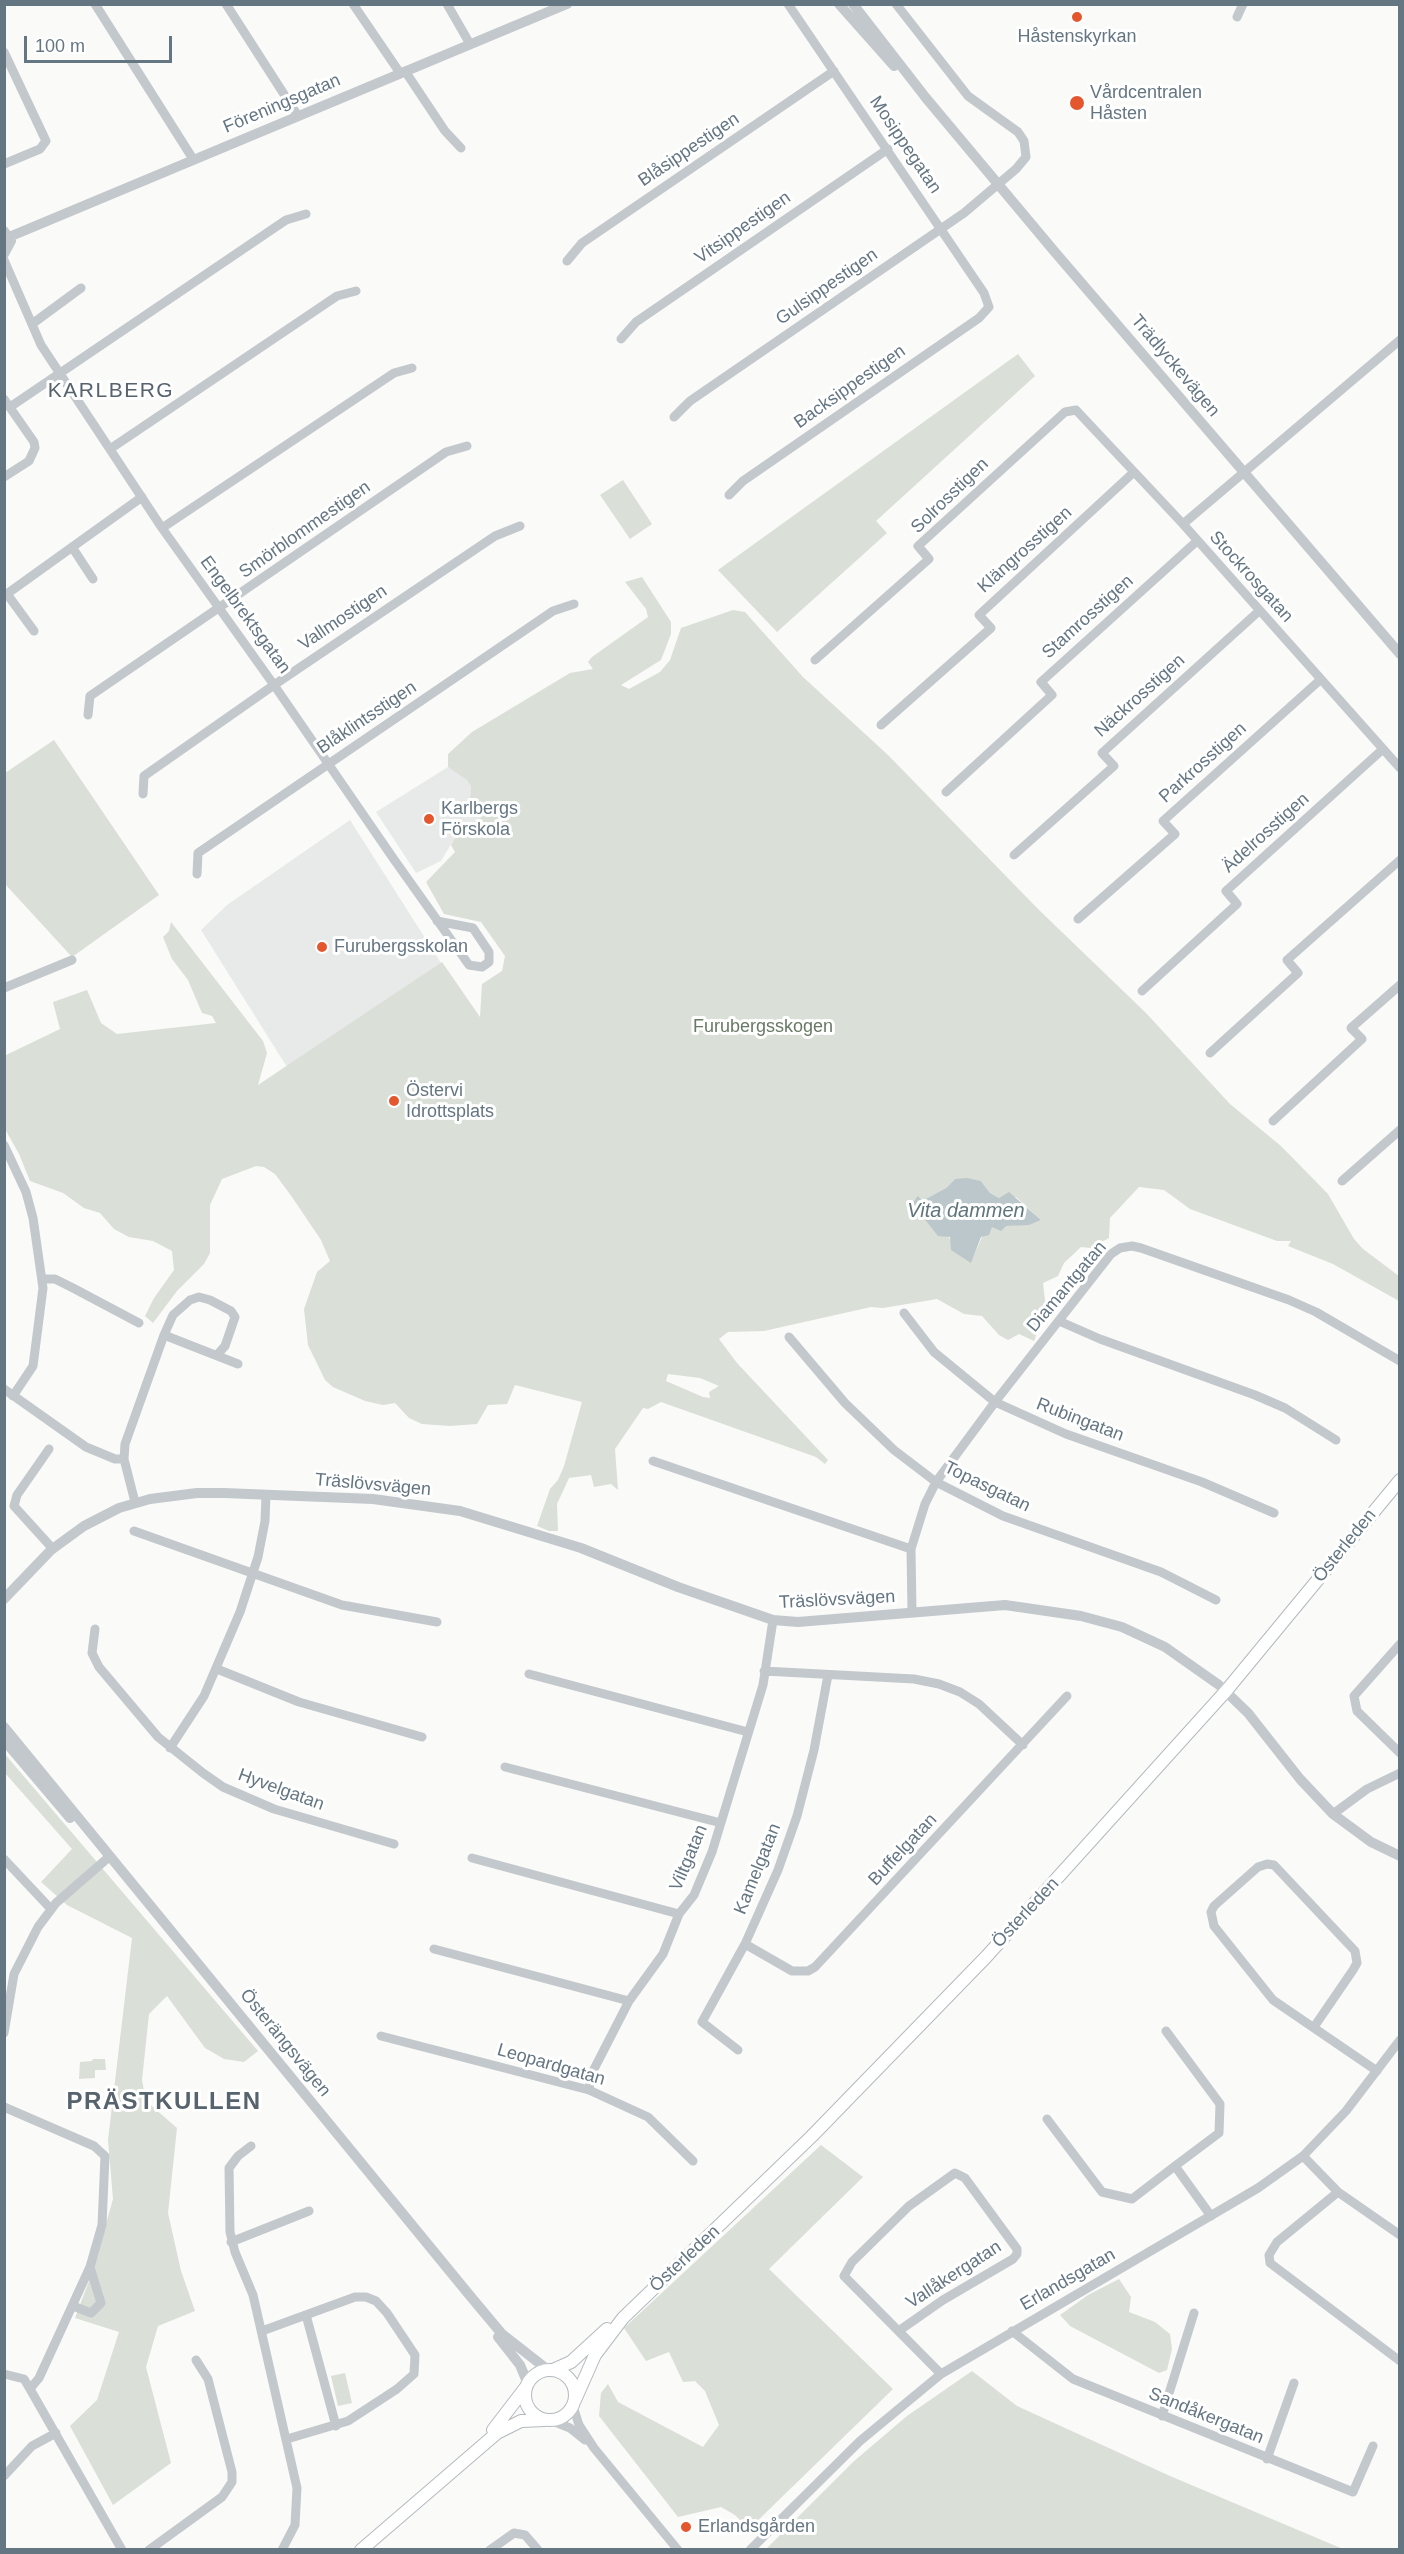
<!DOCTYPE html>
<meta charset="utf-8">
<style>
body{margin:0}
#map{position:relative;width:1404px;height:2554px;overflow:hidden;background:#fafaf8;font-family:Helvetica,sans-serif}
canvas{display:block}
.frame{position:absolute;inset:0;border:6px solid #657683;pointer-events:none}
.scale{position:absolute;left:24px;top:36px;width:148px;height:27px;box-sizing:border-box;border:3px solid #657683;border-top:0;padding-left:8px;font-size:18px;line-height:21px;white-space:nowrap;color:#657683;-webkit-text-stroke:4px #fff;paint-order:stroke}
</style>
<div id="map">
<canvas width="1404" height="2554"></canvas>
<div class="frame"></div>
<div class="scale">100 m</div>
</div>
<script>
const g = document.querySelector('canvas').getContext('2d');
g.lineJoin = 'round';
function fill(path, color) { g.fillStyle = color; g.fill(path, 'evenodd'); }
const shape = rows => new Path2D(rows.map(r => 'M' + r).join(''));
function strokePath(path, color, width, dash) { g.strokeStyle = color; g.lineWidth = width; g.lineCap = dash ? 'butt' : 'round'; g.setLineDash(dash || []); g.stroke(path); }
function label(font, color, halo, rows, align = 'center') {
  g.font = font + ' Helvetica,sans-serif'; g.lineWidth = 6; g.setLineDash([]); g.textBaseline = 'middle'; g.strokeStyle = halo; g.fillStyle = color; for (const [text, x, y, turn = 0] of rows) {
    g.save(); g.translate(x, y); g.rotate((+turn || 0) * Math.PI / 180); g.textAlign = isNaN(turn) ? turn : align; if (halo) g.strokeText(text, 0, 0); g.fillText(text, 0, 0); g.restore();
  }
}
fill(shape([
 [448,767,467,779,471,786,470,799,483,812,482,817,460,829,441,861,416,873,376,812],
 [350,820,441,963,287,1067,201,930,227,905]
]), '#e8e9e9');
fill(shape([
 [1018,354,1035,376,876,521,887,533,777,632,718,570],
 [623,480,652,524,630,539,600,495],
 [642,577,671,622,671,634,661,660,621,685,629,689,660,672,670,660,681,628,733,610,745,612,803,677,888,755,1038,909,1146,1013,1230,1104,1281,1146,1328,1194,1354,1239,1363,1249,1399,1276,1399,1301,1333,1264,1288,1246,1291,1241,1277,1241,1190,1209,1164,1190,1139,1187,1110,1218,1109,1238,1090,1248,1081,1247,1064,1263,1058,1276,1043,1283,1046,1310,1034,1341,1019,1334,1008,1340,999,1335,982,1316,964,1314,937,1299,883,1308,871,1307,764,1331,728,1332,719,1339,737,1363,828,1460,825,1464,816,1457,661,1402,648,1409,643,1408,615,1449,618,1490,611,1484,594,1487,591,1475,569,1478,557,1504,558,1531,549,1531,537,1526,550,1489,558,1480,564,1466,582,1402,515,1385,507,1404,488,1405,477,1424,450,1426,422,1424,409,1418,395,1403,383,1405,365,1401,333,1387,325,1380,308,1345,304,1309,317,1272,330,1261,321,1240,292,1197,275,1174,264,1167,256,1166,222,1179,210,1205,210,1253,204,1264,177,1291,153,1323,145,1316,154,1298,174,1270,172,1251,153,1241,129,1237,114,1229,100,1213,84,1208,63,1193,30,1181,19,1154,5,1129,4,1056,60,1029,53,1002,87,990,101,1023,117,1034,216,1023,212,1016,202,1013,188,980,172,959,163,937,169,931,171,922,263,1041,267,1053,258,1085,442,962,480,1017,482,984,502,971,505,956,481,922,444,914,426,882,455,852,451,845,460,829,482,817,483,812,470,799,471,786,467,780,448,767,448,754,472,732,570,673,593,669,588,662,592,657,648,617,646,609,625,582],
 [955,1179,981,1181,990,1193,999,1198,1016,1197,1041,1220,1029,1224,992,1227,982,1237,971,1262,924,1210,922,1201,946,1188],
 [668,1374,700,1378,719,1386,709,1392,710,1398,703,1397,666,1381],
 [54,740,159,895,72,957,5,884,5,773],
 [4,1753,258,2051,244,2062,224,2059,205,2048,167,1996,149,2014,142,2080,146,2101,177,2128,168,2213,181,2271,195,2311,158,2326,146,2367,171,2463,113,2505,70,2426,97,2400,119,2332,75,2318,92,2273,113,2199,108,2140,132,1938,67,1905,41,1882,72,1849,5,1773],
 [93,2059,105,2059,106,2070,95,2070,95,2078,79,2079,80,2062,92,2061],
 [821,2145,863,2177,769,2269,893,2389,749,2529,735,2515,721,2507,678,2517,599,2416,601,2393,608,2384,618,2402,703,2447,719,2425,705,2391,695,2381,683,2382,669,2352,646,2361,624,2328],
 [1119,2279,1131,2297,1129,2312,1155,2322,1170,2334,1172,2349,1167,2370,1159,2373,1070,2326,1060,2315,1088,2295],
 [972,2371,1017,2406,1170,2476,1343,2549,766,2549,853,2462,907,2416],
 [345,2373,352,2403,338,2406,331,2376]
]), '#dadfd7');
fill(shape([
 [967,1178,981,1181,990,1193,999,1198,1009,1192,1041,1220,1029,1225,1006,1226,1001,1231,992,1227,989,1235,981,1237,971,1263,951,1250,950,1237,938,1236,923,1217,924,1210,912,1204,918,1196,922,1201,946,1188,955,1179]
]), '#bbc7cb');
const secondary = shape([
 '525 2395a25 25 0 1 1 50 0a25 25 0 1 1-50 0Z',
 [553,2370,571,2362,607,2329],
 [575,2400,595,2355,623,2318,812,2136,986,1957,1226,1691,1400,1480],
 [493,2430,526,2387],
 [361,2550,497,2433,521,2421,545,2420]
]);
strokePath(secondary, '#b3babf', 14);
strokePath(shape([
 [95,4,193,159],
 [226,4,298,116],
 [353,4,400,73],
 [447,4,470,44],
 [1237,17,1243,4],
 [4,52,46,141,40,149,4,164],
 [405,71,445,131,461,148],
 [4,260,41,345,162,528,274,685,393,858,469,965,482,967,489,962,489,952,473,928,437,921],
 [567,261,582,243,834,71],
 [32,324,81,288],
 [621,339,636,322,888,149],
 [4,399,34,442,35,448,29,461,4,477],
 [10,407,286,220,306,214],
 [674,417,690,401,964,213,1016,169,1026,157,1024,141,1018,132,968,96,896,4],
 [110,449,337,296,356,291],
 [729,495,743,481,979,318,989,307,984,293,788,4],
 [1183,524,1400,340],
 [162,528,394,373,412,368],
 [72,547,93,579],
 [7,594,34,631],
 [4,596,142,497],
 [815,660,929,559,918,546,1065,412,1076,410,1183,524,1400,768],
 [88,715,90,696,446,452,467,446],
 [881,725,991,628,979,615,1134,472],
 [946,792,1052,695,1041,682,1197,541],
 [143,794,144,776,274,685,495,536,520,526],
 [1014,855,1114,766,1102,753,1259,611],
 [197,874,198,853,553,611,574,604],
 [1078,919,1175,834,1163,821,1320,680],
 [4,988,72,960],
 [1142,991,1237,904,1226,891,1383,749],
 [1210,1053,1298,973,1287,960,1400,860],
 [1273,1121,1362,1039,1351,1028,1400,985],
 [4,1145,26,1192,33,1218,43,1288,33,1366,13,1396],
 [1342,1181,1400,1130],
 [42,1279,55,1279,73,1288,139,1323],
 [904,1313,934,1352,995,1402,1066,1434,1202,1482,1274,1513],
 [1059,1321,1100,1339,1255,1395,1285,1408,1336,1440],
 [164,1335,173,1315,190,1300,199,1297,210,1300,231,1311,235,1317,225,1346,217,1355],
 [789,1337,845,1403,894,1450,936,1482,1003,1516,1161,1572,1216,1600],
 [4,1389,86,1447,115,1459,124,1459,135,1502],
 [49,1449,17,1495,14,1506,53,1549],
 [124,1459,125,1444,164,1335,238,1364],
 [653,1461,911,1549],
 [134,1531,342,1605,437,1622],
 [912,1612,911,1549,925,1504,936,1482,995,1402,1111,1254,1120,1248,1132,1246,1141,1248,1289,1300,1316,1312,1400,1361],
 [95,1629,92,1653,99,1667,158,1737,203,1773,223,1787,274,1809,394,1844],
 [1400,1644,1354,1696,1357,1711,1400,1753],
 [217,1669,299,1702,422,1737],
 [764,1671,914,1679,939,1684,960,1692,979,1704,1023,1745],
 [529,1674,748,1732],
 [170,1748,204,1696,240,1612,258,1557,265,1521,266,1495],
 [505,1767,721,1823],
 [1333,1814,1367,1789,1400,1773],
 [472,1858,679,1914],
 [4,1859,50,1908],
 [745,1944,792,1971,808,1971,815,1967,1067,1696],
 [434,1949,629,2001],
 [1314,2027,1353,1970,1357,1963,1355,1951,1274,1865,1267,1864,1258,1867,1214,1906,1211,1912,1214,1926,1273,2000,1377,2071],
 [1166,2031,1220,2104,1219,2133,1175,2166],
 [4,2033,14,1974,38,1927,56,1903,110,1856],
 [381,2036,589,2090,648,2117,693,2161],
 [738,2050,702,2022,745,1944,778,1870,797,1816,814,1750,828,1675],
 [589,2090,591,2075,629,2001,663,1954,679,1914,694,1895,712,1852,763,1685,773,1620],
 [4,2107,94,2146,105,2156,102,2225,90,2267,39,2378,30,2389,122,2550],
 [1047,2119,1102,2192,1132,2199,1175,2166,1211,2216],
 [251,2146,238,2156,229,2168,230,2232,235,2252,253,2295,297,2488,295,2525,282,2550],
 [1303,2156,1338,2192,1400,2235],
 [1338,2192,1277,2242,1269,2255,1270,2263,1400,2361],
 [231,2242,309,2211],
 [73,2306,91,2313,101,2303,90,2267],
 [306,2315,336,2426],
 [900,2330,943,2300,1013,2259,1017,2254,1017,2249,965,2178,955,2173,909,2206,852,2262,844,2276,941,2374],
 [262,2331,355,2297,366,2297,376,2301,387,2313,415,2355,414,2374,397,2389,348,2421,287,2439],
 [1012,2331,1073,2379,1353,2492,1373,2446],
 [4,2374,24,2379,30,2389],
 [573,2406,579,2425,594,2448,678,2550],
 [1162,2416,1194,2313],
 [550,2420,570,2428,585,2440],
 [1267,2459,1294,2383],
 [4,2476,32,2446,56,2433],
 [149,2550,222,2497,232,2482,232,2472,208,2379,196,2360],
 [490,2550,514,2533,525,2535,538,2550],
 [750,2550,860,2441,941,2374,1258,2188,1303,2156,1346,2111,1400,2040]
]), '#c3c8cc', 9);
strokePath(shape([
 [839,4,894,66],
 [853,4,926,98,1054,251,1400,654],
 [4,231,11,241,4,254],
 [9,237,567,4],
 [4,1599,51,1550,84,1526,119,1508,150,1499,197,1493,224,1493,373,1499,460,1511,581,1548,678,1587,773,1620,798,1622,1005,1605,1081,1616,1122,1627,1165,1647,1219,1685,1248,1713,1300,1779,1333,1814,1371,1842,1400,1856],
 [4,1727,471,2297,502,2334,548,2370],
 [4,1740,70,1818],
 [498,2337,520,2365,528,2384]
]), '#c3c8cc', 10);
strokePath(secondary, '#fff', 12);
for (const [x, y, r, color] of [
 [1077,17,6,"#e4572e"],
 [1077,103,8,"#e4572e"],
 [429,819,6,"#e4572e"],
 [322,947,6,"#e4572e"],
 [394,1101,6,"#e4572e"],
 [686,2527,6,"#e4572e"]
]) { const dot = new Path2D(); dot.arc(x, y, r, 0, 2 * Math.PI); g.fillStyle = color; g.fill(dot); strokePath(dot, '#fff', 2); }
label('18px', '#657683', '#fff', [
 ["Håstenskyrkan",1077,37,"center"],
 ["Vårdcentralen",1090,93],
 ["Håsten",1090,114],
 ["Karlbergs",441,809],
 ["Förskola",441,830],
 ["Furubergsskolan",334,947],
 ["Östervi",406,1091],
 ["Idrottsplats",406,1112],
 ["Erlandsgården",698,2527]
], 'left');
label('18px', '#657683', '#fff', [
 ["Föreningsgatan",282,104,-23],
 ["Mosippegatan",905,145,56],
 ["Blåsippestigen",689,150,-34],
 ["Vitsippestigen",743,228,-35],
 ["Gulsippestigen",827,287,-35],
 ["Trädlyckevägen",1175,366,50],
 ["Backsippestigen",850,387,-35],
 ["Solrosstigen",950,496,-44],
 ["Smörblommestigen",305,530,-35],
 ["Klängrosstigen",1025,550,-42],
 ["Stockrosgatan",1251,577,48],
 ["Engelbrektsgatan",245,615,54],
 ["Stamrosstigen",1088,617,-42],
 ["Vallmostigen",343,618,-34],
 ["Näckrosstigen",1140,696,-42],
 ["Blåklintsstigen",367,718,-34],
 ["Parkrosstigen",1203,763,-42],
 ["Ädelrosstigen",1266,833,-42],
 ["Diamantgatan",1067,1287,-50],
 ["Rubingatan",1080,1420,21],
 ["Träslövsvägen",373,1485,5],
 ["Topasgatan",987,1487,26],
 ["Österleden",1345,1546,-51],
 ["Träslövsvägen",837,1600,-3],
 ["Hyvelgatan",281,1790,20],
 ["Buffelgatan",903,1850,-47],
 ["Viltgatan",689,1858,-67],
 ["Kamelgatan",758,1869,-68],
 ["Österleden",1026,1913,-47],
 ["Österängsvägen",285,2043,51],
 ["Leopardgatan",551,2065,16],
 ["Österleden",685,2259,-43],
 ["Vallåkergatan",954,2275,-33],
 ["Erlandsgatan",1068,2280,-30],
 ["Sandåkergatan",1206,2416,22]
]);
label('18px', '#687a64', '#fff', [
 ["Furubergsskogen",763,1027]
]);
label('italic 20px', '#60757c', '#fff', [
 ["Vita dammen",966,1211]
]);
g.letterSpacing = '1.5px';
label('21px', '#57646e', '#fff', [
 ["KARLBERG",111,391]
]);
g.letterSpacing = '0px';
g.letterSpacing = '1.5px';
label('bold 24px', '#57646e', '#fff', [
 ["PRÄSTKULLEN",164,2102]
]);
g.letterSpacing = '0px';
</script>
